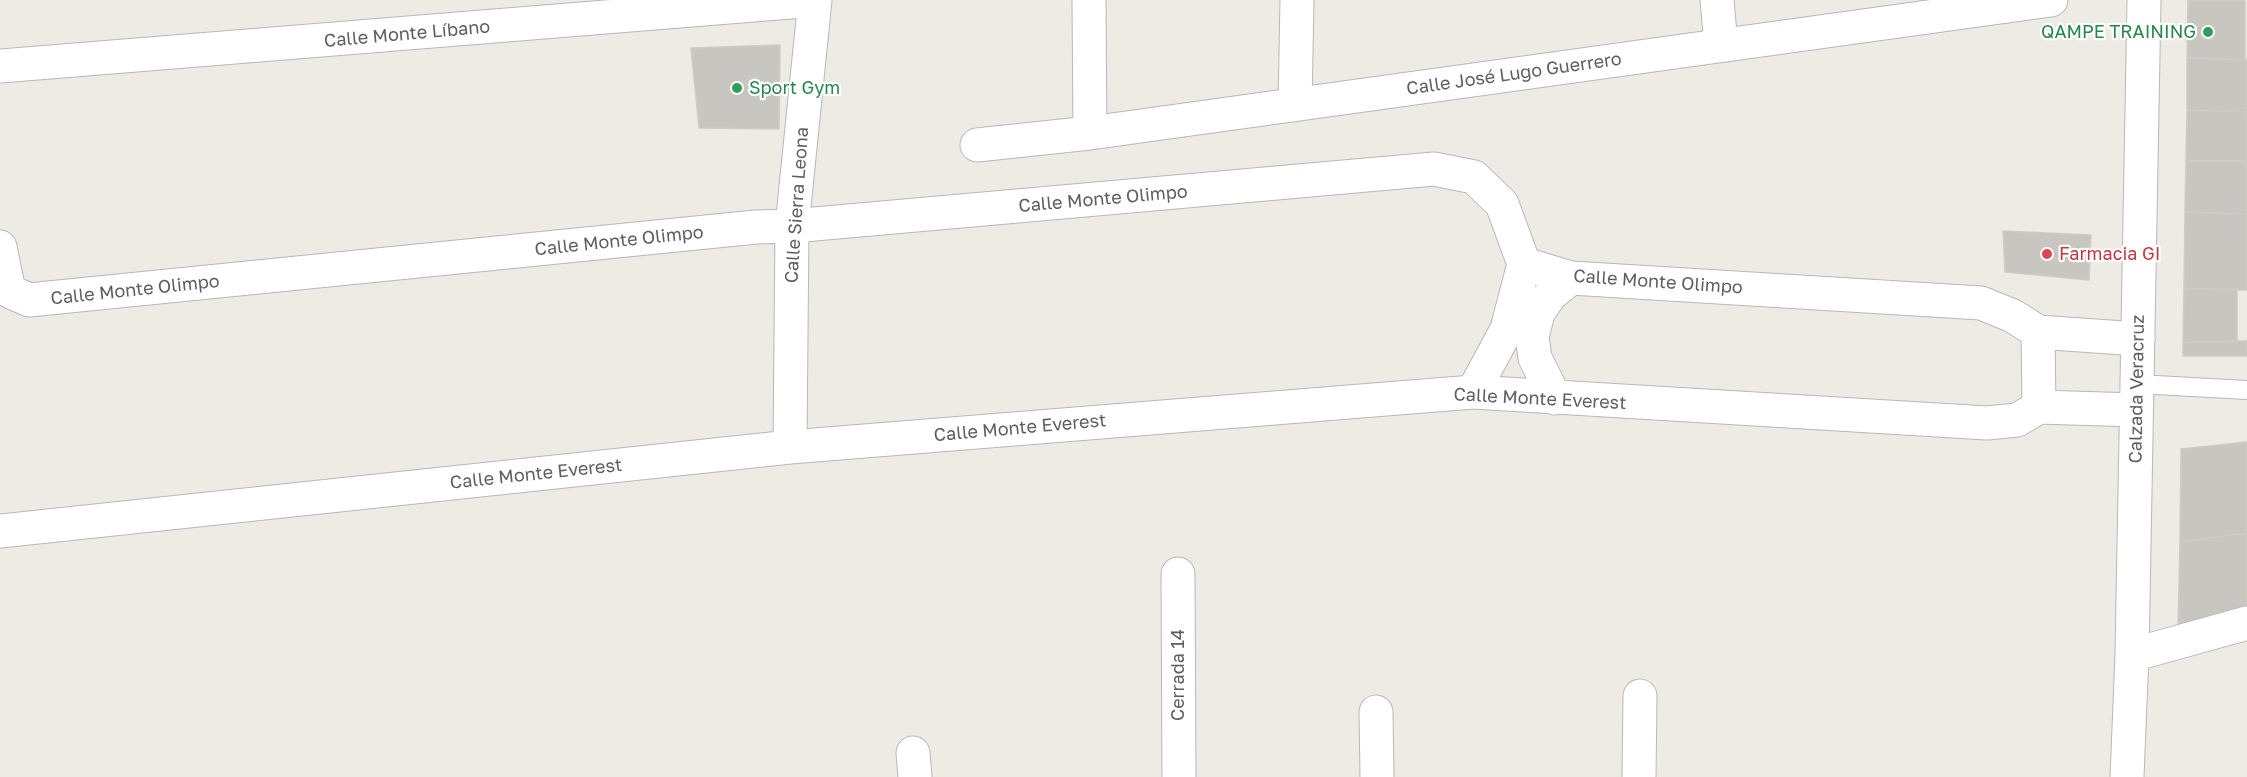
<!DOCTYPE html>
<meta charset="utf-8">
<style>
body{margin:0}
canvas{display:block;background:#edebe3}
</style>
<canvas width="2247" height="777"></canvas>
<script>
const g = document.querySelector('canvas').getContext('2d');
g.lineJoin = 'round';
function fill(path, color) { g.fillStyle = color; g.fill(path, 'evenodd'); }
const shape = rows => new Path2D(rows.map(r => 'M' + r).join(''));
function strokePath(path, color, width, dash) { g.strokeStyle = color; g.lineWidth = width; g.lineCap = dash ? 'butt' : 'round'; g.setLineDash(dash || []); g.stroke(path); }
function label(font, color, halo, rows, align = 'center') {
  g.font = font + ' "Golos Text",sans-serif'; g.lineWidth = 4.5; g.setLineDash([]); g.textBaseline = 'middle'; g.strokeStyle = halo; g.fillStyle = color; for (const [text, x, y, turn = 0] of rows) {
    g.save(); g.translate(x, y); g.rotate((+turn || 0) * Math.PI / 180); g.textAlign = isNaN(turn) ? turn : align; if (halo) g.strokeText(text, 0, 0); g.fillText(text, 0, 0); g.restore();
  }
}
const building = shape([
 [2188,0,2245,0,2245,60,2187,58,2188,0],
 [780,45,779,129,699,128,691,48,780,45],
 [2187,58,2247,60,2247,112,2187,110,2187,58],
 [2187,110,2247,112,2247,161,2186,161,2187,110],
 [2186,161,2247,161,2247,214,2185,212,2186,161],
 [2185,212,2247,214,2247,290,2184,289,2185,212],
 [2003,231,2091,235,2089,280,2005,272,2003,231],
 [2184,289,2237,289,2237,342,2183,342,2184,289],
 [2247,341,2247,356,2183,356,2183,342,2247,341],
 [2247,442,2247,533,2180,542,2181,449,2247,442],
 [2247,533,2247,609,2178,626,2180,542,2247,533]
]);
fill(building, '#c8c6c0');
strokePath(building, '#d1ccc2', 1.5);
const service = shape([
 [2137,384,2247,390]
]);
const minor = shape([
 [1089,0,1090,133],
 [1717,0,1721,45],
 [0,66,815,0],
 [1295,105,1297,0],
 [977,145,1090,133,2051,0],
 [0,247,9,291,29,300,756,227,792,226,1434,169,1474,177,1502,204,1524,264],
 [1524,264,1571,278,1981,303,2013,316,2038,332,2138,339],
 [2038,332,2039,407],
 [1473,392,1507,329,1524,264],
 [1555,398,1535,358,1532,337,1538,313,1550,295,1571,278],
 [790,447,792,226,815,0],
 [0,531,790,447,1473,392,1987,423,2017,420,2039,407,2136,410],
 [1178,574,1179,777],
 [1376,712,1377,777],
 [913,753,915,777],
 [1639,777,1640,696]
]);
const tertiary = shape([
 [2132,655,2247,623],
 [2127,777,2132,655,2144,0]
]);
strokePath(service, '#b5b8bc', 20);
strokePath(minor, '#b5b8bc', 35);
strokePath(tertiary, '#b5b8bc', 35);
strokePath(service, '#fff', 18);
strokePath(minor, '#fff', 33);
strokePath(tertiary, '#fff', 33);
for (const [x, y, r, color] of [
 [2208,32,6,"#2e9e5b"],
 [737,88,6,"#2e9e5b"],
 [2047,254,6,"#e0444e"]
]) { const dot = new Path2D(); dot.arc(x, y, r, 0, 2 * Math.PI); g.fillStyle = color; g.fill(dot); strokePath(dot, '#fff', 2); }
label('18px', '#27864d', '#fff', [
 ["QAMPE TRAINING",2196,32],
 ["Sport Gym",749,88,"left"]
], 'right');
label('18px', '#5b5e63', '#fff', [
 ["Calle Monte Líbano",407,34,-5],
 ["Calle José Lugo Guerrero",1514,74,-8],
 ["Calle Monte Olimpo",1103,199,-5],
 ["Calle Sierra Leona",797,205,-86],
 ["Calle Monte Olimpo",619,241,-6],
 ["Calle Monte Olimpo",1658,282,4],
 ["Calle Monte Olimpo",135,290,-6],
 ["Calzada Veracruz",2137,389,-89],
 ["Calle Monte Everest",1540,399,3],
 ["Calle Monte Everest",1020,428,-5],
 ["Calle Monte Everest",536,474,-6],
 ["Cerrada 14",1178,675,-90]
]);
label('18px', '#be3a42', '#fff', [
 ["Farmacia GI",2059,254]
], 'left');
</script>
